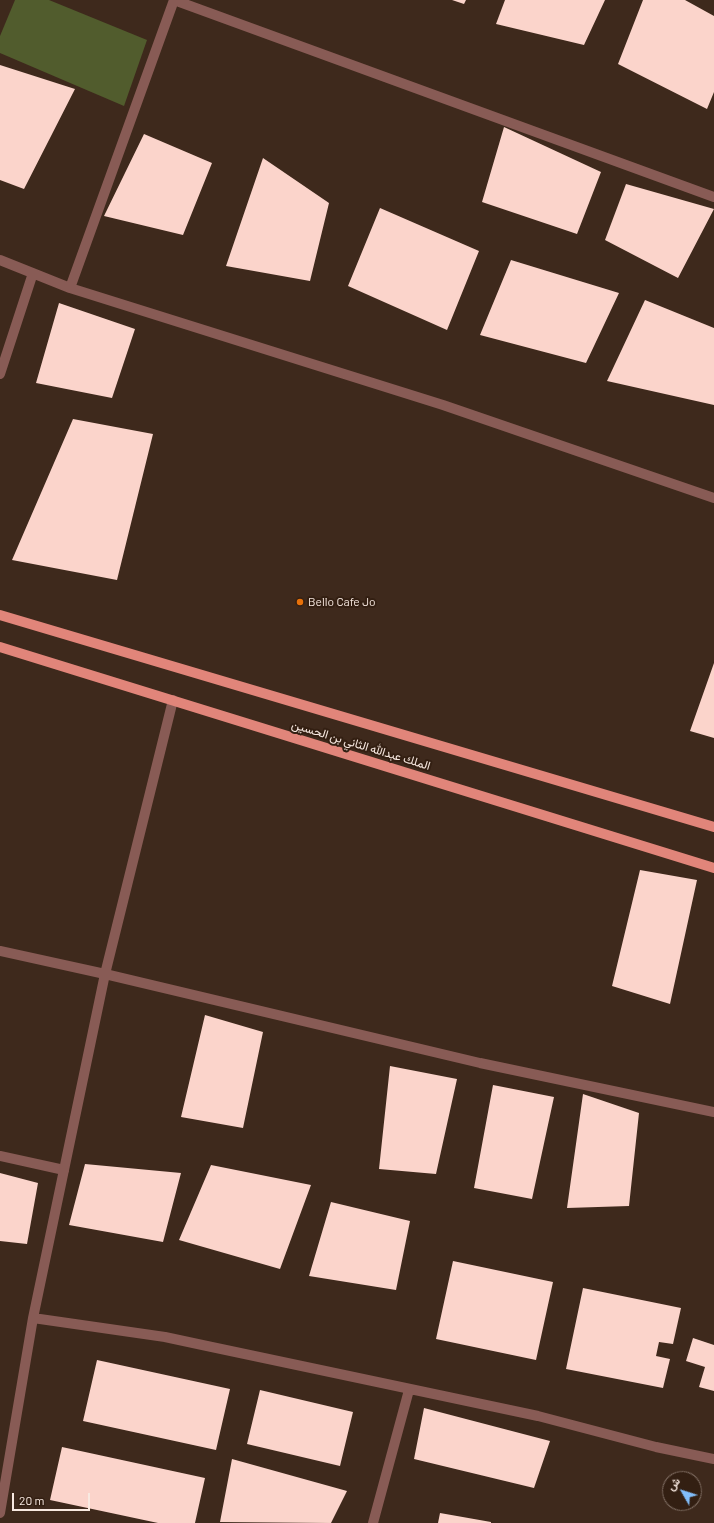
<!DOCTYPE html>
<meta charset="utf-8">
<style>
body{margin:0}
#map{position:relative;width:714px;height:1523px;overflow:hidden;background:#3e291c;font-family:Barlow,Vazirmatn,sans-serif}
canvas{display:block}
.north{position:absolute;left:662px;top:1471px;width:40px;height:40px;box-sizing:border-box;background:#331f12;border:1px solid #827065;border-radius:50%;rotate:309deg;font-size:11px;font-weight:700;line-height:16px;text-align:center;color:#f8e9e1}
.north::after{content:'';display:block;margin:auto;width:14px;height:18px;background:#81bdfa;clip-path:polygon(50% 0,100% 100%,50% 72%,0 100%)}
.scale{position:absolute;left:12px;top:1493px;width:78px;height:18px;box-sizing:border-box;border:2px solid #f8e9e1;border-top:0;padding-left:5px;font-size:12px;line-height:14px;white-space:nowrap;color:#f8e9e1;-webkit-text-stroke:3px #331f12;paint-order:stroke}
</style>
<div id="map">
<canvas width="714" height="1523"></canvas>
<div class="north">ش</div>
<div class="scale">20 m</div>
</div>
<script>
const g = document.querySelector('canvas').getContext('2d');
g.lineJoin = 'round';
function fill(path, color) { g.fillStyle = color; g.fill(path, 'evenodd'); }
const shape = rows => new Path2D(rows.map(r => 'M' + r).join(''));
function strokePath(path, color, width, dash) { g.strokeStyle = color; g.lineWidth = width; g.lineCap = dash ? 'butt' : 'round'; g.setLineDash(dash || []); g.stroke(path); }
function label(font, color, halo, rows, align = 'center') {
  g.font = font + ' Barlow,Vazirmatn,sans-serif'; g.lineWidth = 4; g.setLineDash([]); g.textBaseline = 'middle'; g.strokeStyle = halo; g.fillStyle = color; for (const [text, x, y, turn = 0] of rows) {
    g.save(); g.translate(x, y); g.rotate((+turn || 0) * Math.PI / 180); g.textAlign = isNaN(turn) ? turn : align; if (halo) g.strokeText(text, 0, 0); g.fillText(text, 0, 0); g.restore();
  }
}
fill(shape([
 [15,0,49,0,147,40,124,106,0,53,0,36]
]), '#515c2d');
fill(shape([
 [452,0,466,0,464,4],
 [505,0,605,0,584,45,496,24],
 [643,0,685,0,714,16,714,92,707,109,618,64],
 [0,65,75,89,24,189,0,180],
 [504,127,601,172,577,234,482,202],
 [144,134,212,163,183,235,104,216],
 [263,158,329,203,310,281,226,266],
 [626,184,714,209,678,278,605,240],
 [380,208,479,251,447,330,348,286],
 [511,260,619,293,586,363,480,335],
 [645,300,714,328,714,405,607,381],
 [59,303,135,329,112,398,36,383],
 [73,419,153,434,117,580,12,560],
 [714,663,714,738,690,731],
 [640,870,697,880,670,1004,612,986],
 [205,1015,263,1032,243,1128,181,1117],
 [390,1066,457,1079,436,1174,379,1169],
 [493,1085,554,1097,532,1199,474,1188],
 [583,1094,639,1113,629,1206,567,1208],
 [85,1164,181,1173,163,1242,69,1225],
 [211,1165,311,1185,280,1269,179,1240],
 [0,1173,38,1183,27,1244,0,1241],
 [331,1202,410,1221,396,1290,309,1276],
 [453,1261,553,1282,536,1360,436,1339],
 [583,1288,681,1308,673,1344,659,1342,656,1356,670,1359,663,1388,566,1369],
 [693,1338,714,1345,714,1391,699,1387,705,1367,686,1361],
 [97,1360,230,1389,216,1450,83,1421],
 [260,1390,353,1412,340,1466,247,1444],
 [424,1408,550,1441,534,1488,414,1459],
 [62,1447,205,1478,195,1523,158,1523,50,1500],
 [232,1459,347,1491,331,1523,220,1522],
 [440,1513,491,1522,491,1523,438,1523]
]), '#fbd4cb');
strokePath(shape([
 [0,1156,64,1170]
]), '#885b55', 10);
strokePath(shape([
 [174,0,714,197],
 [0,260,70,288,443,405,714,498],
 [70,288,174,0],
 [0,374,33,273],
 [0,951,105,974,480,1063,714,1112],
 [33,1318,165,1337,207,1346,538,1416,656,1447,714,1459],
 [0,1513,33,1318,105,974,173,700],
 [373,1523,409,1390]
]), '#885b55', 10);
strokePath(shape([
 [0,615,714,827],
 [0,647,714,868]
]), '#e1857a', 10);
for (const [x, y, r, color] of [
 [300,602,4,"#e8710a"]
]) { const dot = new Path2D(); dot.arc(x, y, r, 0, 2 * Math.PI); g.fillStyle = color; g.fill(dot); strokePath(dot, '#331f12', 1.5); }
label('12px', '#f8e9e1', '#331f12', [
 ["Bello Cafe Jo",308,602]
], 'left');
label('12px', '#f8e9e1', '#331f12', [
 ["الملك عبدالله الثاني بن الحسين",361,745,17]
]);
</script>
